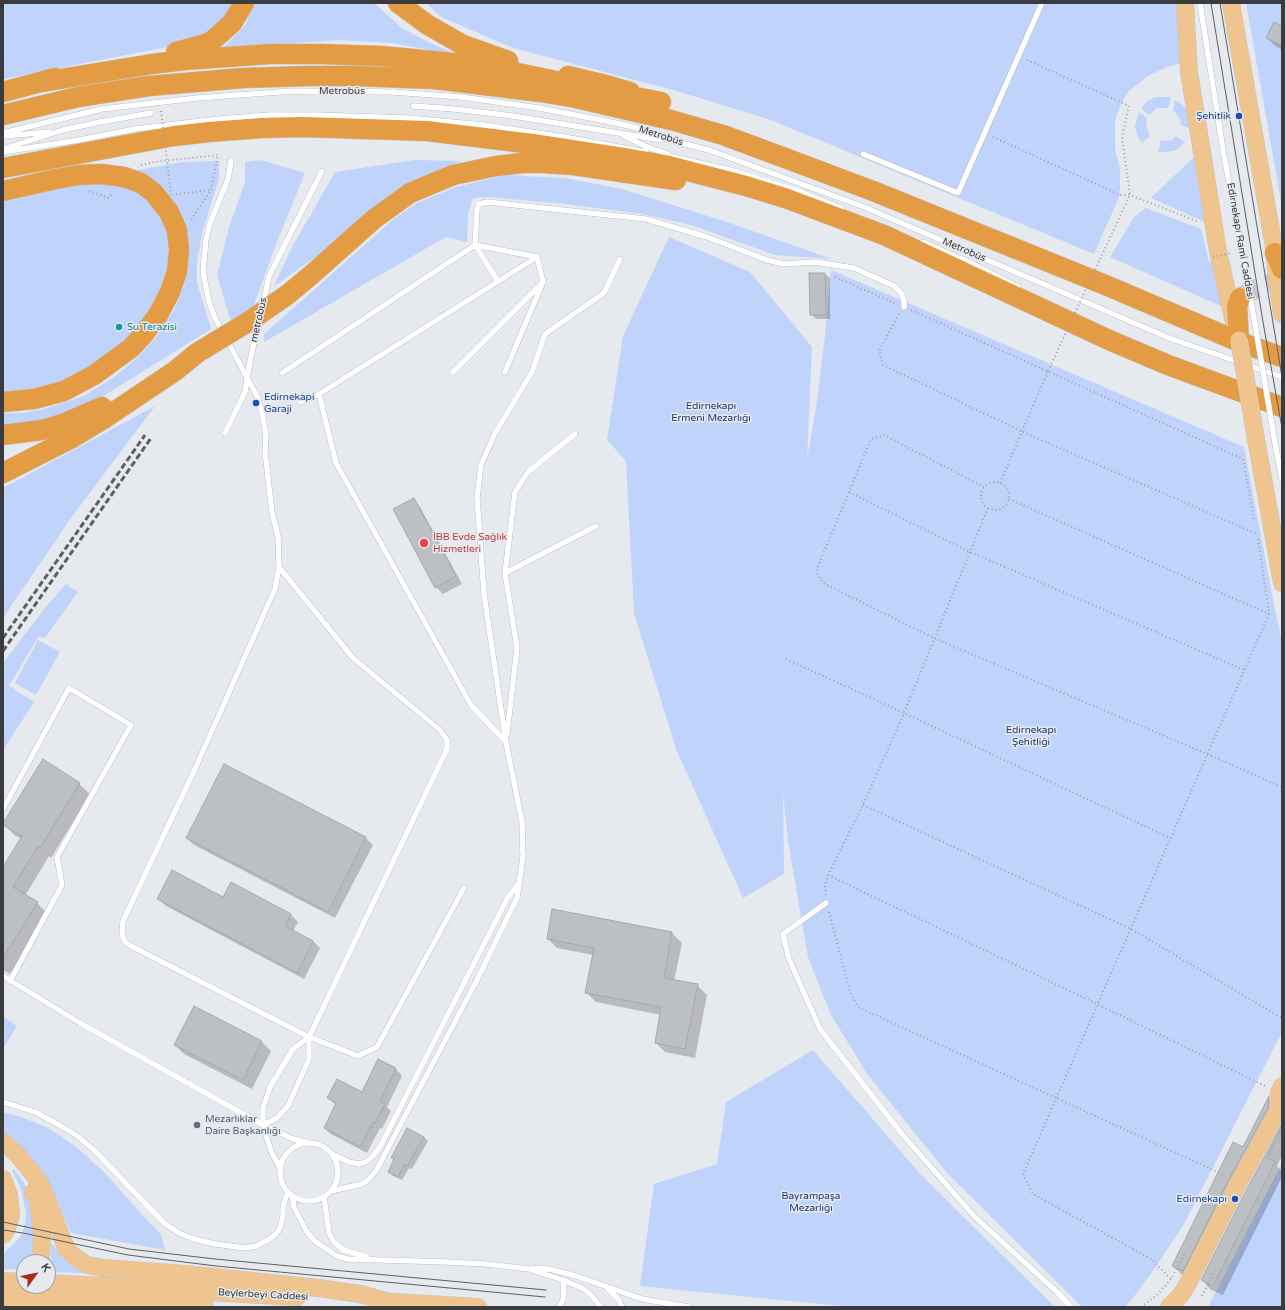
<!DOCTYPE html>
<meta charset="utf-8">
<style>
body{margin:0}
#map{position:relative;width:1285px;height:1310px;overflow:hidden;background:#e6e9ee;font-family:"Varela Round",sans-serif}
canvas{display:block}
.frame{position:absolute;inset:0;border:4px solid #3a3b3e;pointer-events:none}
.north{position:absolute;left:16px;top:1254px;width:40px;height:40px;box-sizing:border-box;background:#e6e9ee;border:1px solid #a1a3a8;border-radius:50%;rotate:57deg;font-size:11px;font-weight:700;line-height:16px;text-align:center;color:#3a3b3e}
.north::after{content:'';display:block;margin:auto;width:14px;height:18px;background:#b32612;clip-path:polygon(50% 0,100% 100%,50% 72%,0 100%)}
</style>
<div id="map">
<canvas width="1285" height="1310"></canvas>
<div class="frame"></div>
<div class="north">K</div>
</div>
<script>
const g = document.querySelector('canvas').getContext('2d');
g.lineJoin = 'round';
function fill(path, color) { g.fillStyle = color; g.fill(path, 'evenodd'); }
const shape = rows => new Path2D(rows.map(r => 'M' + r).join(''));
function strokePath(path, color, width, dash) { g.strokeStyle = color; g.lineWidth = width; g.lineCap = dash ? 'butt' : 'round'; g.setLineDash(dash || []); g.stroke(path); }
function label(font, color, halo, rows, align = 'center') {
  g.font = font + ' "Varela Round",sans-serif'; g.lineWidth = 3; g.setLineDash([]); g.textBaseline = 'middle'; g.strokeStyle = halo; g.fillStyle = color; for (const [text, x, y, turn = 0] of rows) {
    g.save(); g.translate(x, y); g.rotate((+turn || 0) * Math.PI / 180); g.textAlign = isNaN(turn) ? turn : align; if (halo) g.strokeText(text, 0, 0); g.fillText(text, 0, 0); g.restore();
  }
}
fill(shape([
 [3,3,236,3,222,23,193,42,3,79],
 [255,3,374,3,402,28,424,40,457,55,392,43,338,40,223,48,245,25],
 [426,3,1179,3,1181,63,1167,67,1148,76,1129,91,1122,102,1115,120,1115,149,1120,169,1120,195,1094,254,771,120,677,91,513,48,441,17],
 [1246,3,1282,3,1282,207],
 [1156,97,1171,97,1168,108,1157,108,1149,115,1141,108,1147,101],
 [1175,100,1182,104,1188,111,1192,129,1181,125,1180,119,1173,110],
 [1139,112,1147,118,1146,126,1150,136,1142,143,1137,135,1135,126],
 [1176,136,1185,142,1176,150,1167,152,1158,152,1161,140,1166,141,1172,140],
 [1196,155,1207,223,1151,198],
 [261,160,305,173,275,247,252,310,231,321,217,275,229,227,245,183,245,162],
 [415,160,462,161,440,169,403,189,321,253,274,286,291,249,335,172],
 [219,161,219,179,202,233,197,263,197,282,211,329,86,407,55,419,3,427,3,413,22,413,44,409,84,396,114,377,137,358,155,339,174,310,182,291,188,272,189,248,187,235,132,171,182,162],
 [505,175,565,178,622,189,727,222,832,259,775,255,691,225,643,214,574,205,489,197,473,198,468,214,467,242,446,237,264,342,264,334,394,219,417,203,456,187],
 [93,180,111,181,143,192,161,213,168,236,169,264,161,290,148,315,126,344,100,363,51,386,17,393,3,393,3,202],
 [1146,208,1201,229,1209,262,1214,263,1223,307,1110,257,1134,217],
 [669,237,750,272,812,347,807,459,816,408,825,335,831,270,1244,447,1275,610,1282,642,1282,1032,1184,1224,1157,1265,1133,1298,1125,1307,1082,1307,947,1173,868,1075,831,1015,808,957,788,841,783,792,784,874,743,898,676,749,634,613,626,461,607,440,623,336],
 [155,406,71,518,3,618,3,488],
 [66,584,78,592,45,638,38,637,9,686,34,702,3,750,3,663,45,608],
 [38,640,60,652,36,695,15,683],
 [3,1017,17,1026,3,1049],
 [813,1050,921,1175,1055,1307,851,1307,640,1286,654,1184,717,1164,726,1102],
 [3,1112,21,1117,50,1129,76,1147,103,1171,144,1217,161,1234,165,1250,71,1233,59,1206,44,1176,3,1135],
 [1282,1163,1282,1307,1208,1307],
 [14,1169,24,1183,31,1199,35,1216,34,1248,30,1262,24,1262,24,1270,3,1269,3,1254,15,1243,21,1235,24,1228,26,1216,24,1202,20,1186,12,1171],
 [51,1242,62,1257,84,1273,51,1272]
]), '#c0d3fb');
fill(shape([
 [1282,27,1282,50,1277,47,1267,38],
 [825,274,830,278,830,319,816,319,811,314],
 [413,499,420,507,462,584,443,594,436,587],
 [224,765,366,838,373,845,335,918,194,845,187,838],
 [79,784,90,794,51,858,49,856,25,896,37,903,48,914,10,974,3,970,3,869,22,839,14,835,4,824],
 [223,898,290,914,298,922,293,931,313,941,320,948,304,979,166,906,159,899],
 [553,910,672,933,682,943,674,981,697,985,707,995,695,1058,665,1052,656,1043,661,1015,596,1002,586,992,593,955,557,948,548,939],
 [195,1007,262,1042,271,1051,252,1089,184,1054,175,1045],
 [379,1061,396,1069,402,1076,387,1107,391,1111,382,1129,380,1128,367,1153,331,1134,325,1128,336,1105,328,1098,362,1093],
 [1269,1098,1278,1106,1193,1280,1182,1275,1173,1265,1244,1148],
 [1282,1125,1282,1156,1277,1166,1282,1171,1282,1177,1223,1295,1211,1290,1202,1280],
 [424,1137,428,1141,412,1169,409,1168,402,1180,393,1176,389,1172,395,1160,392,1158]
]), '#0003');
const building = shape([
 [1274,22,1282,26,1282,46,1266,38,1274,22],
 [809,273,825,273,826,315,810,315,809,273],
 [414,498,456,576,435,588,393,509,414,498],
 [43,759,80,783,40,848,38,846,13,887,38,902,3,958,3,867,22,836,3,825,3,823,43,759],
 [224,764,366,837,328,912,186,838,224,764],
 [172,870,223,897,231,882,291,914,285,926,313,941,297,973,157,899,172,870],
 [552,909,672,932,664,978,698,984,685,1049,655,1043,661,1007,585,993,594,948,547,939,552,909],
 [194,1006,262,1041,243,1080,174,1045,194,1006],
 [378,1059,396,1068,380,1101,385,1104,375,1123,373,1122,360,1147,324,1128,336,1103,327,1098,337,1079,362,1092,378,1059],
 [1269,1096,1268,1108,1230,1177,1183,1271,1172,1266,1233,1142,1243,1147,1269,1096],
 [1282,1124,1282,1127,1267,1158,1275,1162,1213,1286,1201,1280,1248,1187,1282,1124],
 [407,1128,424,1137,407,1166,404,1165,398,1177,388,1172,394,1159,391,1158,407,1128]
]);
fill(building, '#bcbfc4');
strokePath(building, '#a5a7ad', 1);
strokePath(shape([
 [1240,298,1253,290,1270,284,1282,284]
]), '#c4c6cb', 20, [20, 10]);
const lane = shape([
 [1200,3,1223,150,1254,318],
 [413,106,454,109,513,116,662,140],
 [3,133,102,109,197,98,293,91,393,92,461,97,539,108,606,121,634,127,677,142,709,150,864,207,1169,338,1282,377],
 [3,136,50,132],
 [624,136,647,147,668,154],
 [3,149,63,130,100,122,151,113],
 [3,152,79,140,135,129,219,119,269,115,316,115,407,118,484,125,564,137,646,152],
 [863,154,958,193,1042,3],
 [664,155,730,170,801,192,841,208],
 [231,161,228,179,209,226,206,240,203,272,209,302,215,318,257,396,263,417,266,436,265,451,272,513,278,536,279,567,275,589,195,769,123,921,122,934,125,942,131,946,309,1037,358,1056,377,1047,464,888],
 [923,242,973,264,1018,287],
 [497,282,496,278,475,245,477,209,479,204,487,202,646,219,707,237,767,260,784,264,815,262,854,268,894,286,901,293,904,301,904,307],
 [263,305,269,276,322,171],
 [453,372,543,282],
 [505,372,543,282,537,257],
 [282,373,475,245,537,257],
 [319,394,336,463,471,705,506,742],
 [300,402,319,394,537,257],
 [225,433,245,392,250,361,259,322],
 [1276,449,1282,479],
 [505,573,596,526],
 [507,734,517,648,505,573,515,492,528,472,575,434],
 [3,809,69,688,131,725,57,857,62,885,10,981],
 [826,903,783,934,789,959,820,1029,902,1134,974,1216,1057,1292,1071,1307],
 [3,976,80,1023,263,1125,293,1139,306,1142],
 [3,1102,35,1112,54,1122,76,1135,94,1150,164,1223,179,1233,194,1239,215,1244,245,1248,256,1246,268,1240,276,1234,280,1228,283,1216,283,1206,288,1192],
 [263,1125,277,1118,288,1106,309,1059,309,1037,447,749,447,740,440,730,353,658,279,567],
 '280 1172a29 29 0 1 1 58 0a29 29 0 1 1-58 0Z',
 [332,1154,349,1162,359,1164,366,1162,372,1157,380,1147,507,899,519,883],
 [280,1168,271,1151,263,1125,263,1108,270,1087,293,1049,309,1037],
 [331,1191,362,1184,367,1181,376,1171,477,980,517,898,523,856,522,822,506,743,484,594,477,498,481,465,495,433,532,372,545,334,604,293,620,259],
 [292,1195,294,1207,307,1232,316,1242,337,1256,348,1259,447,1262,486,1264,529,1269,541,1268,553,1270,576,1276,642,1299,689,1307],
 [324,1197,329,1233,334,1242,344,1250,367,1257],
 [532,1270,563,1280,582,1288,590,1294,601,1307],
 [608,1289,619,1300,622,1307],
 [559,1307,563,1300,564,1292,563,1280]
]);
const primary = shape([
 [1185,3,1189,72,1195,109,1218,251,1234,323],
 [1231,3,1275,253,1276,270,1282,314],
 [1256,439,1282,583],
 [1278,1109,1279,1093,1282,1086],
 [3,1142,16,1153,30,1170,41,1185,66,1248,75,1257,87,1265,103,1268,186,1274,318,1288,360,1294,390,1302],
 [3,1179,9,1195,11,1215,7,1228,3,1235],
 [33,1192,38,1201,42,1234,41,1262],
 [3,1281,24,1282],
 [48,1283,297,1297],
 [72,1300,205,1307],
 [378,1301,478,1307],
 [19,1307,31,1292,34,1286],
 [1169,1307,1181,1295,1186,1287,1239,1182,1282,1103]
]);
const highway = shape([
 [398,3,428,25,463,45,508,61],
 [176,52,199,46,212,41,232,23,244,3],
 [568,76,606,85,630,92],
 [42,82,152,64,185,60,270,54,322,54,381,56,465,64,508,71,580,86],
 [3,92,55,78],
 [615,93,661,102],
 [3,115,78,97,149,86,243,78,308,76,354,76,434,79,541,92,576,98,671,120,723,135,785,158,873,191,1103,284,1242,343,1282,357],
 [3,168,174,136,209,132,262,128,302,127,427,131,533,144,624,158,665,165,746,186,785,198,884,235,1109,340,1168,365,1282,407],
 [3,191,56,179,79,175,101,174,124,177,141,183,154,193,169,212,177,230,179,250,177,272,170,292,158,315,144,334,131,348,94,375,64,391,34,399,3,402],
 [1275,253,1282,269],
 [287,295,310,276,374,219,410,193,453,175,496,166,522,163,543,163,573,165,676,180],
 [1239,340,1237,306,1240,298],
 [3,435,42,430,65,423,102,407],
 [3,473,72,438,102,420,175,371,197,353]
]);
strokePath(lane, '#9fa2a7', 6);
strokePath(primary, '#c4c4c5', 18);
strokePath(highway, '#c4c4c5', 21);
strokePath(shape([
 [1027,60,1129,106,1122,137,1130,195,1100,259],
 [993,137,1120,195,1130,195,1199,222],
 [141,165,154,162,218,155,211,190,192,218,191,222],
 [89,191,109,198,113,192],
 [176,194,211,190],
 [835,277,895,303],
 [911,310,1243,459,1254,520],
 [899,314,879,351,883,365,1023,432,1257,534],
 '981 496a14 14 0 1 1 28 0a14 14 0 1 1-28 0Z',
 [1000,483,1048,371],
 [984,487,884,435,871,439,816,571,823,583,936,639,1207,754,1282,787],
 [849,492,970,552,1244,670],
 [1009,499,1269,614,1023,1174,1033,1194,1151,1259,1171,1279],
 [1258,539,1269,613],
 [786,659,904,713,1170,838],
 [863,805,1131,929,1282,1018],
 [828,875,1097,1004,1265,1086],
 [826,895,825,887,828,875,863,805,904,713,988,508],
 [829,912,850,992,858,1007,1226,1176],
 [1202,1296,1217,1268],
 [1141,1307,1157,1295,1171,1279,1185,1253]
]), '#9d9fa3', 2, [1, 3]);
strokePath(lane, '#fff', 5.5);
strokePath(primary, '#efc48f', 17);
strokePath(highway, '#e49c44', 20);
strokePath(shape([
 [1211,3,1263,322,1282,428],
 [1220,3,1282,377],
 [3,1222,129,1249,215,1259,546,1290],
 [3,1230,23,1233,128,1255,216,1266,545,1297]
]), '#5d5e61', 1);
strokePath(shape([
 [3,638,145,435],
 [3,651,151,438]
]), '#5d5e61', 3, [6, 3]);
const laneBridge = shape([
 [1254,318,1276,449]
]);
const primaryBridge = shape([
 [1239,340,1256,439],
 [3,1297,72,1300]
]);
const highwayBridge = shape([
 [197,353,248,322,287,295]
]);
strokePath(laneBridge, '#9fa2a7', 6, []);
strokePath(primaryBridge, '#c4c4c5', 18, []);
strokePath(highwayBridge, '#c4c4c5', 21, []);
strokePath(shape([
 [161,111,171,195],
 [1213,257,1231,253],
 [1048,371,1100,259]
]), '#9d9fa3', 2, [1, 3]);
strokePath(laneBridge, '#fff', 5.5);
strokePath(primaryBridge, '#efc48f', 17);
strokePath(highwayBridge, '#e49c44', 20);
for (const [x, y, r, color] of [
 [1239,116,4,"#1a4fb4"],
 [119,327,4,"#0f9aa8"],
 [256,403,4,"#1a4fb4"],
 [424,543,5,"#e0444e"],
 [197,1125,4,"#5c6f8a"],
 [1235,1199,4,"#1a4fb4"]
]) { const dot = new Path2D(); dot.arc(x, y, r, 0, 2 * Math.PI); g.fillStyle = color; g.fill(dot); strokePath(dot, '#e6e9ee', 1.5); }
label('10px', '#3a3b3e', '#e6e9ee', [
 ["Metrobüs",342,91],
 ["Metrobüs",661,136,18],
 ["Edirnekapı Rami Caddesi",1240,241,80],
 ["Metrobüs",964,250,23],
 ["metrobus",259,320,-77],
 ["Beylerbeyi Caddesi",263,1295,3]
]);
label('10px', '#164399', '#e6e9ee', [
 ["Şehitlik",1231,116],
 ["Edirnekapi",264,397,"left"],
 ["Garaji",264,409,"left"],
 ["Edirnekapı",1227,1199]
], 'right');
label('10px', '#0d838f', '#e6e9ee', [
 ["Su Terazisi",127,327]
], 'left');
label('10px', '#1a3373', '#e6e9ee', [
 ["Edirnekapı",711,406],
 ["Ermeni Mezarlığı",711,418],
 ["Edirnekapı",1031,730],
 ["Şehitliği",1031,742],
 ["Bayrampaşa",811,1196],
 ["Mezarlığı",811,1208]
]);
label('10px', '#be3a42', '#e6e9ee', [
 ["İBB Evde Sağlık",433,537],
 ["Hizmetleri",433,549]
], 'left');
label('10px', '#4e5e75', '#e6e9ee', [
 ["Mezarlıklar",205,1119],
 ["Daire Başkanlığı",205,1131]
], 'left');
</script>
